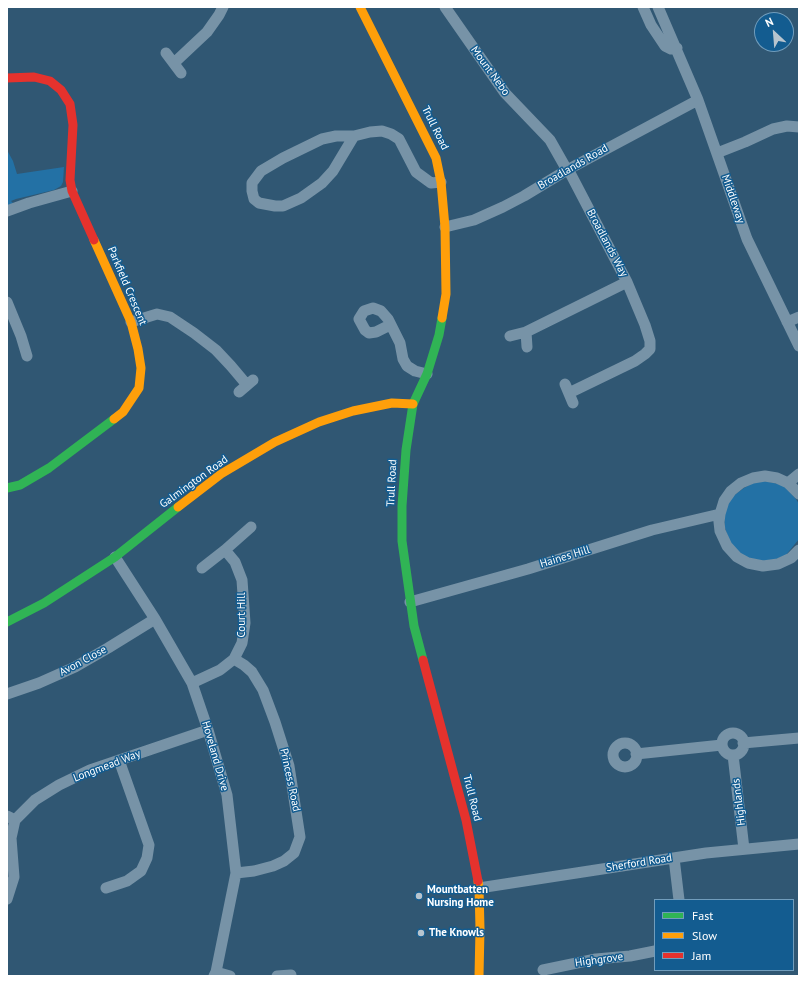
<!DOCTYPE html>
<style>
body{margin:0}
#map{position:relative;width:806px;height:983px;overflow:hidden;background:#305773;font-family:"PT Sans",sans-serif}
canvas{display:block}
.frame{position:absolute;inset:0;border:8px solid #fff;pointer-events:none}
.legend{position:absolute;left:654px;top:899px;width:140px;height:72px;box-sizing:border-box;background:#135c90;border:1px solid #719dbc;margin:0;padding:5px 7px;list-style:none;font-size:12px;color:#fff}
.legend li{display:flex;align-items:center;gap:8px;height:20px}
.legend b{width:20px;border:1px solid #719dbc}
.north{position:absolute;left:754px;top:12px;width:40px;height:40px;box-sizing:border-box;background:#135c90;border:1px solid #719dbc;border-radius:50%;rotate:334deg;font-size:11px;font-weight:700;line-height:16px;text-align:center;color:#fff}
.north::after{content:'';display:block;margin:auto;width:14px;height:18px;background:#b7c4ce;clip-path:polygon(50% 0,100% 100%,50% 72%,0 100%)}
</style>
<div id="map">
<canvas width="806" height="983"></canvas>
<div class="frame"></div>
<ul class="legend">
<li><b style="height:5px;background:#30b455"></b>Fast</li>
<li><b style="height:5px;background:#ff9f0a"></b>Slow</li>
<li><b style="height:5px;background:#e5322d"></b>Jam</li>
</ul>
<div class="north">N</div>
</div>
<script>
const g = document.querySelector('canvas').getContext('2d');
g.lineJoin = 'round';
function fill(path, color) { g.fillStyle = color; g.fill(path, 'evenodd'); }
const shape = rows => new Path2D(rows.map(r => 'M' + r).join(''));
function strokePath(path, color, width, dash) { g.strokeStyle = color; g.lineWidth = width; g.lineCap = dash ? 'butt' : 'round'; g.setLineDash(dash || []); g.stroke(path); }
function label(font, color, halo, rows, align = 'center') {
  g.font = font + ' "PT Sans",sans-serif'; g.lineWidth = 3; g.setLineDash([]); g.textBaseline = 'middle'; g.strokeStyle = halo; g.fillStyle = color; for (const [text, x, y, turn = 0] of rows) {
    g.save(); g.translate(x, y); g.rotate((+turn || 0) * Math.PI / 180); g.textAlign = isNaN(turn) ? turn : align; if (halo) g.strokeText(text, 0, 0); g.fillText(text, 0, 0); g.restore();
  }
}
fill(shape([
 [7,150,13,161,17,174,64,167,63,182,61,186,54,190,16,199,11,201,13,203,7,206],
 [764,481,783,485,796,499,799,504,799,539,786,555,774,560,760,561,747,558,737,551,729,540,725,528,724,517,726,508,733,496,744,488,753,483]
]), '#2371a5');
strokePath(shape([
 [445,7,505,93,550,140,567,170],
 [643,7,651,25,665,46,671,49,677,48],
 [658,7,698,100,747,239,799,346],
 [166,53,181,73],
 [174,63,207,32,219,15,223,7],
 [354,136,333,171,322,183,301,198,283,206,275,206,259,203,254,199,252,191,252,183,261,171,283,158,322,139,336,136,354,136,370,132,382,131,391,134,399,139,416,172,431,183,441,182],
 [717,153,745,142,773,129,787,126,799,127],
 [568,169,627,282,645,325,650,341,650,349,645,354,635,361,569,393],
 [7,211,29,203,72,191],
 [445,227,474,220,503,207,524,196,567,170,698,100],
 [7,302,21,336,27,356],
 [131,322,157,314,170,317,194,333,216,350,231,366,247,385],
 [787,322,799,317],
 [390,325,376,332,369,333,365,330,359,319,364,311,373,308,381,311,388,319,400,343,403,359,407,366,415,371,427,374],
 [510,336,526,332],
 [527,347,526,332,627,282],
 [565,384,573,403],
 [239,392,253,380],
 [788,483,799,474],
 [799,494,788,483,777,478,765,476,753,478,741,483,731,491,724,501,720,514,719,522,720,531,727,546,737,557,748,563,763,566,778,564,791,558,799,550],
 [225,550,251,527],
 [115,557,155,619,192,683,208,730,227,795,236,873,216,972,214,976],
 [410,602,528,569,652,530,720,514],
 [234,659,244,665,252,672,263,690,275,722,289,766,300,837,294,853,284,861,273,866,254,871,236,873],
 [192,683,220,670,234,659,242,643,245,623,242,580,235,562,225,550,202,568],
 [7,694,39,683,75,667,108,648,155,619],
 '722 744a11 11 0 1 1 22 0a11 11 0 1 1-22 0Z',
 [743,743,799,738],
 '613 755a12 12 0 1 1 24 0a12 12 0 1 1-24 0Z',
 [636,754,722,745],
 [733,755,744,849],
 [7,816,15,820,35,800,59,785,90,770,208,730],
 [674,858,679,900],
 [106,888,127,881,141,871,147,858,149,845,119,760],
 [479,888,706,853,799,844],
 [7,899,14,877,11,838,15,820],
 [543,970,596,959,630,956,655,951],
 [216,972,230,976],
 [277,976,291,975]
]), '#7793a7', 11);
strokePath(shape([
 [7,488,20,485,49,468,114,419],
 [7,622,44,603,115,557,178,507],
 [423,660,414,626,402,541,402,506,406,450,413,404,427,374,439,335,442,318]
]), '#30b455', 9);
strokePath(shape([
 [360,7,436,158,441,182,445,227,446,294,442,318],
 [94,240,131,322,138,349,141,368,139,388,123,412,114,419],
 [178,507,221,474,275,442,319,422,353,411,392,403,413,404],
 [478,881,479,888,480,929,479,976]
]), '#ff9f0a', 9);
strokePath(shape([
 [7,78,34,77,50,81,61,90,70,104,73,125,70,180,72,191,94,240],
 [423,660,466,820,478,881]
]), '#e5322d', 9);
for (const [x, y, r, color] of [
 [419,896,4,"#b7c4ce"],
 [421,933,4,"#b7c4ce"]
]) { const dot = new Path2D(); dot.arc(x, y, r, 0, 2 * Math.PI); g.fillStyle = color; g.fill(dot); strokePath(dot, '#135c90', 1.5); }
label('11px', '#fff', '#135c90', [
 ["Mount Nebo",490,71,54],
 ["Trull Road",435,128,64],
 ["Broadlands Road",573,167,-30],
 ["Middleway",733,199,71],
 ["Broadlands Way",607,243,62],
 ["Parkfield Crescent",127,286,67],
 ["Galmington Road",194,482,-36],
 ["Trull Road",392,483,-87],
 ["Haines Hill",565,557,-17],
 ["Court Hill",242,615,-90],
 ["Avon Close",83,661,-28],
 ["Hoveland Drive",215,756,74],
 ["Longmead Way",107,766,-21],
 ["Princess Road",290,780,78],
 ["Trull Road",472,798,76],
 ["Highlands",739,802,-97],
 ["Sherford Road",639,863,-9],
 ["Highgrove",599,960,-8]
]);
label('bold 11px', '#fff', '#135c90', [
 ["Mountbatten",427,890],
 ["Nursing Home",427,903],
 ["The Knowls",429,933]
], 'left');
</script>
